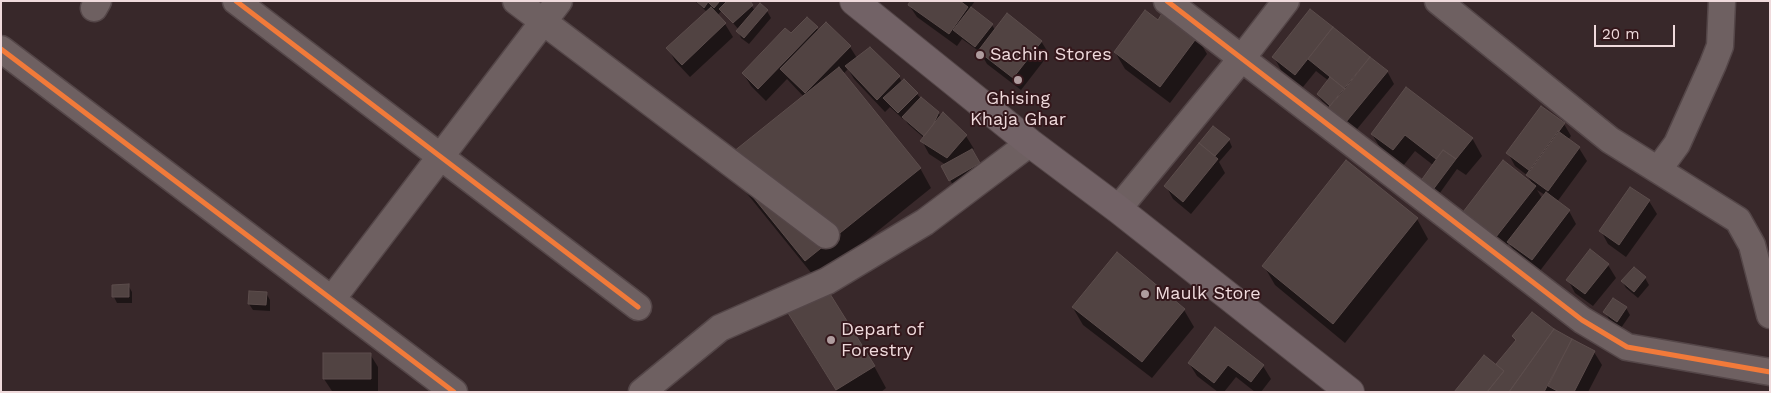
<!DOCTYPE html>
<style>
body{margin:0}
#map{position:relative;width:1771px;height:393px;overflow:hidden;background:#38282a;font-family:"Work Sans",sans-serif}
canvas{display:block}
.frame{position:absolute;inset:0;border:2px solid #efdadc;pointer-events:none}
.scale{position:absolute;left:1594px;top:25px;width:81px;height:22px;box-sizing:border-box;border:2px solid #efdadc;border-top:0;padding-left:6px;font-size:15px;line-height:18px;white-space:nowrap;color:#efdadc;-webkit-text-stroke:4px #34171b;paint-order:stroke}
</style>
<div id="map">
<canvas width="1771" height="393"></canvas>
<div class="frame"></div>
<div class="scale">20 m</div>
</div>
<script>
const g = document.querySelector('canvas').getContext('2d');
g.lineJoin = 'round';
function fill(path, color) { g.fillStyle = color; g.fill(path, 'evenodd'); }
const shape = rows => new Path2D(rows.map(r => 'M' + r).join(''));
function strokePath(path, color, width, dash) { g.strokeStyle = color; g.lineWidth = width; g.lineCap = dash ? 'butt' : 'round'; g.setLineDash(dash || []); g.stroke(path); }
function label(font, color, halo, rows, align = 'center') {
  g.font = font + ' "Work Sans",sans-serif'; g.lineWidth = 4; g.setLineDash([]); g.textBaseline = 'middle'; g.strokeStyle = halo; g.fillStyle = color; for (const [text, x, y, turn = 0] of rows) {
    g.save(); g.translate(x, y); g.rotate((+turn || 0) * Math.PI / 180); g.textAlign = isNaN(turn) ? turn : align; if (halo) g.strokeText(text, 0, 0); g.fillText(text, 0, 0); g.restore();
  }
}
fill(shape([
 [695,1,748,1,755,11,760,5,767,11,771,18,749,44,741,38,738,31,739,30,722,10,717,16,725,24,733,37,690,77,675,61,668,48,707,12],
 [911,1,975,1,970,8,992,25,995,30,1041,41,1049,54,1021,90,987,64,980,52,962,39,957,46,917,17,909,5],
 [1310,11,1387,71,1394,84,1353,134,1337,121,1330,108,1322,101,1318,95,1329,81,1316,71,1303,87,1281,70,1274,57],
 [807,18,819,31,850,47,857,58,899,77,902,82,904,81,917,94,921,99,938,112,941,117,966,136,974,149,972,150,983,170,954,187,943,167,946,165,929,154,922,141,924,138,908,124,904,118,903,119,890,107,885,112,854,79,848,69,843,74,920,168,931,188,817,280,736,180,804,97,787,79,766,101,751,86,743,73,791,35],
 [1158,22,1197,37,1207,54,1170,103,1125,69,1115,52],
 [1407,89,1472,138,1482,156,1466,175,1457,169,1437,197,1425,188,1433,165,1415,151,1403,166,1382,151,1372,134],
 [1564,124,1571,136,1568,140,1579,148,1587,161,1557,202,1569,211,1576,224,1539,272,1516,255,1509,243,1504,249,1472,225,1464,212,1533,185,1528,176,1515,166,1508,153],
 [1537,190,1545,195,1542,198],
 [1213,128,1229,140,1232,147,1219,162,1225,173,1191,214,1173,199,1166,186],
 [1649,201,1657,214,1626,257,1608,244,1601,231],
 [1417,219,1428,239,1345,343,1275,285,1264,266],
 [1590,251,1608,265,1616,278,1593,306,1575,293,1568,280],
 [1634,268,1645,278,1649,285,1638,298,1626,288,1622,281],
 [128,285,132,292,132,303,117,303,114,297],
 [266,293,270,300,270,311,253,310,249,304],
 [1073,308,1184,310,1194,327,1152,378,1083,325],
 [1626,308,1630,315,1621,328,1609,319,1605,312],
 [1215,329,1263,366,1271,379,1261,392,1255,392,1236,377,1224,392,1218,392,1197,376,1189,363],
 [1554,331,1594,352,1602,365,1588,392,1455,392,1496,366,1516,341,1513,336],
 [802,336,874,366,886,388,881,392,837,392],
 [370,354,378,367,378,391,332,391,324,379]
]), '#0007');
const building = shape([
 [696,1,720,1,714,8,708,2,704,8,696,1],
 [727,1,750,1,753,5,733,23,719,9,727,1],
 [910,1,960,1,968,7,949,34,908,5,910,1],
 [760,3,768,10,744,38,736,31,760,3],
 [711,7,726,23,682,65,666,48,711,7],
 [971,7,993,24,975,47,953,30,971,7],
 [1310,9,1333,27,1295,75,1272,57,1310,9],
 [1145,10,1158,20,1164,10,1198,36,1160,87,1114,52,1145,10],
 [1007,13,1042,41,1013,78,978,51,1007,13],
 [807,17,818,27,758,89,742,73,785,28,791,33,807,17],
 [826,22,851,46,805,93,780,69,826,22],
 [1333,27,1370,57,1345,89,1308,59,1333,27],
 [870,47,900,76,877,100,845,66,870,47],
 [1370,57,1388,71,1346,122,1328,108,1370,57],
 [839,67,921,168,805,261,723,160,839,67],
 [1330,77,1345,89,1330,106,1317,94,1330,77],
 [904,79,918,93,898,113,883,98,904,79],
 [1406,87,1473,138,1456,159,1443,150,1436,159,1405,135,1393,150,1371,134,1406,87],
 [921,97,939,112,933,125,924,136,902,117,921,97],
 [1541,106,1565,123,1530,171,1506,153,1541,106],
 [943,112,967,135,947,158,920,141,943,112],
 [1213,126,1230,139,1215,156,1199,143,1213,126],
 [1558,131,1580,147,1548,191,1526,175,1558,131],
 [1199,143,1218,159,1183,202,1164,186,1199,143],
 [972,149,980,163,949,181,941,166,972,149],
 [1443,150,1456,159,1432,191,1420,182,1443,150],
 [1346,160,1418,218,1333,324,1262,266,1346,160],
 [1503,160,1536,186,1496,237,1463,212,1503,160],
 [1630,187,1650,200,1619,245,1599,231,1630,187],
 [1546,192,1570,210,1532,260,1507,242,1546,192],
 [1590,249,1609,264,1585,294,1566,280,1590,249],
 [1117,252,1185,309,1142,362,1072,307,1117,252],
 [1634,267,1646,277,1634,292,1621,281,1634,267],
 [129,284,129,297,112,297,112,285,129,284],
 [827,289,875,366,836,390,788,313,827,289],
 [249,291,267,292,266,305,248,304,249,291],
 [1613,298,1627,307,1617,322,1603,312,1613,298],
 [1532,312,1554,329,1509,392,1487,392,1504,371,1496,364,1516,340,1512,336,1532,312],
 [1215,327,1264,365,1251,382,1228,365,1214,383,1188,363,1215,327],
 [1554,329,1572,339,1544,392,1509,392,1554,329],
 [1572,339,1595,351,1574,392,1559,392,1548,386,1572,339],
 [323,353,371,353,371,379,323,379,323,353],
 [1484,355,1504,371,1487,392,1454,392,1484,355]
]);
fill(building, '#514342');
strokePath(building, '#5c4d4c', 1);
const minor = shape([
 [236,1,638,307],
 [516,1,826,235],
 [1167,1,1582,320,1627,347,1770,372],
 [1438,1,1610,140,1658,170,1677,144,1713,64,1720,46,1722,1],
 [94,8,98,1],
 [1,49,454,392],
 [1658,170,1738,220,1752,245,1770,315],
 [1118,209,1242,58,1286,1],
 [332,299,559,1],
 [642,392,720,328,827,281,925,222,1030,143]
]);
const major = shape([
 [854,1,1030,143,1118,209,1350,392]
]);
strokePath(minor, '#544648', 29);
strokePath(major, '#544648', 30);
strokePath(minor, '#6e6061', 26);
strokePath(major, '#726266', 28);
strokePath(shape([
 [236,1,638,307],
 [1167,1,1582,320,1627,347,1770,372],
 [1,49,454,392]
]), '#f17a3a', 5);
for (const [x, y, r, color] of [
 [980,55,5,"#af9c9e"],
 [1018,80,5,"#af9c9e"],
 [1145,294,5,"#af9c9e"],
 [831,340,5,"#af9c9e"]
]) { const dot = new Path2D(); dot.arc(x, y, r, 0, 2 * Math.PI); g.fillStyle = color; g.fill(dot); strokePath(dot, '#34171b', 2); }
label('18px', '#efdadc', '#34171b', [
 ["Sachin Stores",990,55],
 ["Ghising",1018,99,"center"],
 ["Khaja Ghar",1018,120,"center"],
 ["Maulk Store",1155,294],
 ["Depart of",841,330],
 ["Forestry",841,351]
], 'left');
</script>
